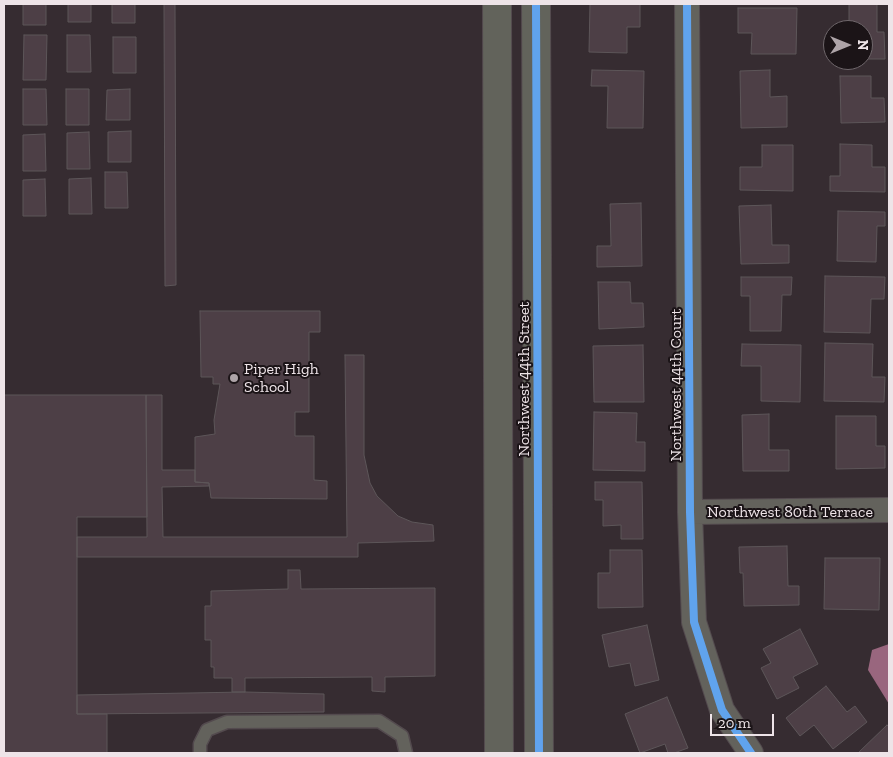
<!DOCTYPE html>
<style>
body{margin:0}
#map{position:relative;width:893px;height:757px;overflow:hidden;background:#362c31;font-family:"Zilla Slab",serif}
canvas{display:block}
.frame{position:absolute;inset:0;border:5px solid #eee4e8;pointer-events:none}
.north{position:absolute;left:823px;top:20px;width:50px;height:50px;box-sizing:border-box;background:#1b1417;border:1px solid #6f676b;border-radius:50%;rotate:90deg;font-size:14px;font-weight:700;line-height:20px;text-align:center;color:#eee4e8}
.north::after{content:'';display:block;margin:auto;width:18px;height:22px;background:#aea4a8;clip-path:polygon(50% 0,100% 100%,50% 72%,0 100%)}
.scale{position:absolute;left:710px;top:714px;width:64px;height:22px;box-sizing:border-box;border:2px solid #eee4e8;border-top:0;padding-left:6px;font-size:15px;line-height:18px;white-space:nowrap;color:#eee4e8;-webkit-text-stroke:4px #1b1417;paint-order:stroke}
</style>
<div id="map">
<canvas width="893" height="757"></canvas>
<div class="frame"></div>
<div class="north">N</div>
<div class="scale">20 m</div>
</div>
<script>
const g = document.querySelector('canvas').getContext('2d');
g.lineJoin = 'round';
function fill(path, color) { g.fillStyle = color; g.fill(path, 'evenodd'); }
const shape = rows => new Path2D(rows.map(r => 'M' + r).join(''));
function strokePath(path, color, width, dash) { g.strokeStyle = color; g.lineWidth = width; g.lineCap = dash ? 'butt' : 'round'; g.setLineDash(dash || []); g.stroke(path); }
function label(font, color, halo, rows, align = 'center') {
  g.font = font + ' "Zilla Slab",serif'; g.lineWidth = 4; g.setLineDash([]); g.textBaseline = 'middle'; g.strokeStyle = halo; g.fillStyle = color; for (const [text, x, y, turn = 0] of rows) {
    g.save(); g.translate(x, y); g.rotate((+turn || 0) * Math.PI / 180); g.textAlign = isNaN(turn) ? turn : align; if (halo) g.strokeText(text, 0, 0); g.fillText(text, 0, 0); g.restore();
  }
}
fill(shape([
 [889,644,889,704,868,670,872,650]
]), '#99667e');
const building = shape([
 [23,4,46,4,46,25,23,25,23,4],
 [68,4,91,4,91,22,68,22,68,4],
 [112,4,135,4,135,23,112,23,112,4],
 [164,4,175,4,176,285,165,286,164,4],
 [590,4,640,4,640,27,627,27,627,53,589,52,590,4],
 [849,4,877,4,877,32,884,32,885,59,863,59,863,30,849,30,849,4],
 [738,8,797,8,796,54,751,54,752,33,738,33,738,8],
 [24,35,47,35,46,80,23,80,24,35],
 [67,35,90,35,91,72,67,72,67,35],
 [113,37,136,37,136,73,113,73,113,37],
 [592,70,644,71,643,128,607,128,608,86,591,86,592,70],
 [770,70,770,97,787,96,787,127,741,128,740,71,770,70],
 [840,76,871,76,871,98,884,98,885,122,841,123,840,76],
 [23,89,46,89,47,125,23,125,23,89],
 [66,89,89,89,89,125,66,125,66,89],
 [130,89,130,120,106,120,107,90,130,89],
 [131,131,131,162,108,162,108,132,131,131],
 [89,132,90,169,67,169,67,133,89,132],
 [45,134,46,171,23,171,23,135,45,134],
 [840,144,872,145,872,167,885,167,885,192,830,191,830,176,840,176,840,144],
 [762,145,793,145,793,191,740,190,740,167,762,167,762,145],
 [105,172,127,172,128,208,105,208,105,172],
 [91,178,92,214,69,214,69,179,91,178],
 [45,179,46,216,23,216,23,180,45,179],
 [641,203,642,266,597,267,597,246,611,246,610,204,641,203],
 [771,205,772,245,789,245,789,263,741,264,739,206,771,205],
 [838,211,885,212,885,226,877,226,876,262,837,261,838,211],
 [825,276,885,277,884,299,871,299,870,333,824,332,825,276],
 [741,277,792,277,791,295,782,295,781,331,750,331,750,296,741,296,741,277],
 [598,282,630,282,631,303,643,303,644,327,599,329,598,282],
 [200,311,320,311,320,332,309,332,309,412,295,412,295,436,314,436,314,480,327,481,327,499,211,498,209,483,195,482,195,437,215,434,214,420,220,384,213,384,213,377,201,377,200,311],
 [825,343,873,344,872,377,885,377,884,402,824,401,825,343],
 [742,344,801,345,800,402,761,401,761,366,741,366,742,344],
 [643,345,644,402,594,402,593,346,643,345],
 [345,355,364,355,364,455,370,483,377,496,398,516,412,522,433,525,434,541,358,543,358,557,77,557,77,537,147,537,146,395,162,395,162,470,195,470,195,482,209,483,209,486,162,487,163,537,347,537,345,355],
 [4,395,146,395,147,517,77,517,77,714,107,714,107,753,4,753,4,395],
 [594,412,637,413,636,442,645,442,645,471,593,470,594,412],
 [769,414,769,450,789,450,789,471,743,471,742,415,769,414],
 [836,416,876,416,876,446,885,446,885,468,836,469,836,416],
 [595,482,642,482,643,539,621,539,621,525,603,526,603,500,595,500,595,482],
 [787,546,788,586,799,586,799,605,744,606,743,573,740,573,739,547,787,546],
 [610,550,642,550,643,607,598,608,598,573,610,573,610,550],
 [825,558,880,558,879,610,824,609,825,558],
 [288,570,300,570,301,589,435,588,435,676,385,677,385,692,372,691,372,677,245,678,245,692,232,692,232,678,214,678,214,667,211,667,211,640,205,640,205,606,211,606,211,591,288,589,288,570],
 [647,625,659,680,635,686,630,663,609,667,602,635,647,625],
 [800,629,818,664,793,677,799,688,777,699,761,668,771,663,763,649,800,629],
 [826,686,847,712,855,706,867,722,833,749,814,725,800,736,786,718,826,686],
 [245,692,324,694,324,712,77,714,77,695,245,692],
 [667,697,688,748,674,753,668,753,665,744,640,753,625,714,667,697],
 [887,725,889,727,889,753,858,753,887,725]
]);
fill(building, '#4d3f46');
strokePath(building, '#5d5659', 1);
const lane = shape([
 [200,753,200,744,207,730,227,722,379,721,402,736,406,753]
]);
const street = shape([
 [687,4,690,512,694,622,722,710,751,753],
 [690,512,889,510]
]);
const secondary = shape([
 [497,4,499,753],
 [536,4,539,753]
]);
strokePath(lane, '#534a4e', 15);
strokePath(street, '#534a4e', 26);
strokePath(secondary, '#534a4e', 30);
strokePath(lane, '#63625c', 12);
strokePath(street, '#63625c', 24);
strokePath(secondary, '#62635b', 28);
strokePath(shape([
 [536,4,539,753],
 [687,4,690,512,694,622,722,710,751,753]
]), '#60a3ed', 8);
for (const [x, y, r, color] of [
 [234,378,5,"#aea4a8"]
]) { const dot = new Path2D(); dot.arc(x, y, r, 0, 2 * Math.PI); g.fillStyle = color; g.fill(dot); strokePath(dot, '#1b1417', 2); }
label('16px', '#eee4e8', '#1b1417', [
 ["Piper High",244,369],
 ["School",244,387]
], 'left');
label('16px', '#eee4e8', '#1b1417', [
 ["Northwest 44th Street",524,379,-90],
 ["Northwest 44th Court",676,385,-90],
 ["Northwest 80th Terrace",790,512]
]);
</script>
